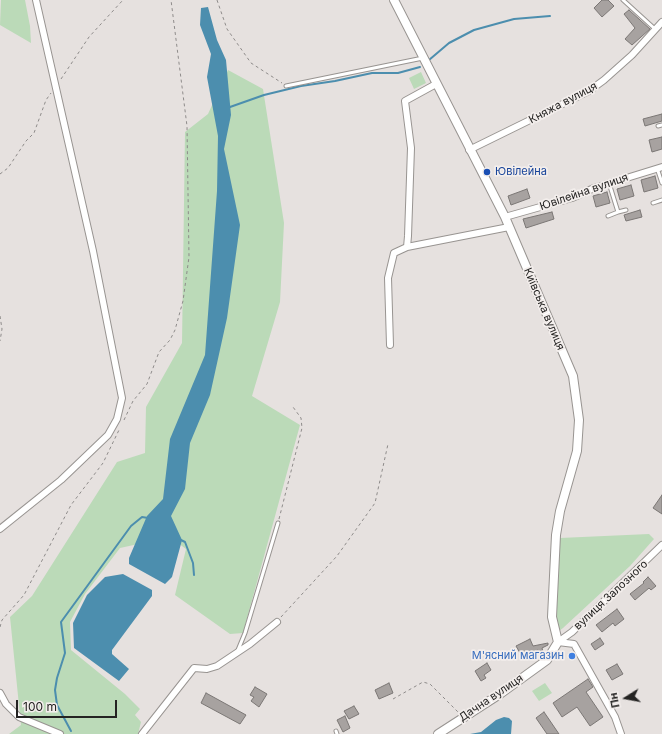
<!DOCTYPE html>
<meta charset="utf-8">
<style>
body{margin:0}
#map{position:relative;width:662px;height:734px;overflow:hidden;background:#e6e1df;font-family:Inter,sans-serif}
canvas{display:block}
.north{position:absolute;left:606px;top:678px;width:40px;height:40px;-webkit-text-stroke:3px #f3eeec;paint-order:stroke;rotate:259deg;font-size:11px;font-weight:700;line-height:16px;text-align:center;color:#242322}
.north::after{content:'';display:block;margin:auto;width:14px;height:18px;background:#242322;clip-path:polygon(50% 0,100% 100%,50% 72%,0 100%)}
.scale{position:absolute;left:16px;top:700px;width:101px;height:18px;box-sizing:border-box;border:2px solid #242322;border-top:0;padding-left:5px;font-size:12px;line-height:14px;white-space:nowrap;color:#242322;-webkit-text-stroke:3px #f3eeec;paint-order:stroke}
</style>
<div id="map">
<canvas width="662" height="734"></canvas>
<div class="north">Пн</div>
<div class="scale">100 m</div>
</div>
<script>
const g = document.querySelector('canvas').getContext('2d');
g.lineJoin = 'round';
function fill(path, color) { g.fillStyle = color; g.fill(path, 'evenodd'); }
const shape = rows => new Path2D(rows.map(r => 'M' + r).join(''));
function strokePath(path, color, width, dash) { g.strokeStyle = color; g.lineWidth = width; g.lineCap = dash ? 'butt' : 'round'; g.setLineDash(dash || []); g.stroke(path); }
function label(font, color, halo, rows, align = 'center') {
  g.font = font + ' Inter,sans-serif'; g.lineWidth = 3.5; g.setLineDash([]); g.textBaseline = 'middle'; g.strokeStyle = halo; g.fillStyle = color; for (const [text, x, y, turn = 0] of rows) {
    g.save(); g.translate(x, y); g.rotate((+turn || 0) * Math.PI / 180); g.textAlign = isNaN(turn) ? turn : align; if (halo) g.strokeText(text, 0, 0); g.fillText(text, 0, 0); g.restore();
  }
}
fill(shape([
 [1,0,25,0,30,26,31,43,0,25],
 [228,70,263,89,284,223,280,302,252,396,300,425,243,633,230,634,175,595,186,549,170,537,120,548,85,594,70,622,71,650,125,694,140,709,135,715,141,722,138,734,9,734,21,725,10,617,32,596,117,462,145,453,146,407,182,343,185,132,208,114],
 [421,72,426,83,414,89,409,78],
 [649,534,654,539,630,566,563,628,559,631,556,628,560,538],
 [545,683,552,693,539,701,532,691]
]), '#bbdab8');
fill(shape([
 [208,7,217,40,226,60,231,115,224,149,240,225,227,318,210,395,190,443,185,489,171,516,182,540,172,577,165,584,129,564,129,558,147,516,163,499,170,439,205,355,217,191,218,136,207,77,211,54,200,25,201,8],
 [123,574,152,590,152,596,112,650,112,654,129,669,119,681,74,648,73,623,87,595,105,577],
 [504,717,509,718,512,721,511,734,470,734,481,732,496,720]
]), '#4c8eae');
strokePath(shape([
 [429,60,449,43,474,30,514,19,550,16],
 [230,107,264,95,301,86,335,81,372,73,398,73,420,67],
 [181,540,185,542,193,563,194,575],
 [71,731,57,705,55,690,57,678,65,653,61,622,131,526,142,517,148,518]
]), '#4c8eae', 2);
const building = shape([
 [602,0,608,0,614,6,602,17,594,8,602,0],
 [629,10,650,29,632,45,625,39,635,28,624,14,629,10],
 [662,114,662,121,645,126,643,119,662,114],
 [662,137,662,149,652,152,649,140,662,137],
 [655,176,658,188,644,192,641,180,655,176],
 [631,185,634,196,620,200,617,189,631,185],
 [527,189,530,198,511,205,508,196,527,189],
 [607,192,610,203,596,207,593,196,607,192],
 [640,210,642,217,626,221,624,215,640,210],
 [552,212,554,219,526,228,523,219,552,212],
 [662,495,662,514,653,508,662,495],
 [648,577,656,586,651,590,649,588,635,600,630,594,644,583,643,582,648,577],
 [617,609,624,619,615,626,613,623,602,632,596,625,617,609],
 [600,638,604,644,595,650,591,644,600,638],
 [530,639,533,646,548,643,548,645,542,648,543,652,538,653,538,650,526,656,523,651,520,653,516,646,530,639],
 [487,663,491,670,484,675,486,678,481,681,475,671,487,663],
 [617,664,623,674,612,680,606,670,617,664],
 [588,679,593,687,586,692,603,717,590,726,577,707,562,717,553,703,588,679],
 [389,683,393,693,379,699,375,690,389,683],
 [255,687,267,694,259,707,251,701,254,697,250,695,255,687],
 [206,693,246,715,240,724,201,703,206,693],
 [354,706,359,714,349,719,344,711,354,706],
 [544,712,559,734,547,734,536,718,544,712],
 [345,716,350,728,343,732,337,720,345,716]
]);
fill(building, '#a7a2a0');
strokePath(building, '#7b7775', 1);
const lane = shape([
 [623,0,655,29],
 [286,86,423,58],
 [658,126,662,125],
 [657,168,662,183],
 [653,203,662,200],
 [618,212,626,210],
 [608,216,618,212,609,183],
 [238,650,245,633,278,523],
 [336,731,337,734]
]);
const street = shape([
 [469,150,589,91,604,80,632,55,662,22],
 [505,217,572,198,594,188,662,167],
 [407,247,509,227],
 [390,345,388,278,394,253,407,247,408,236,411,148,405,101,436,84],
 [0,529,61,480,108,435,117,419,122,398,93,251,36,0],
 [558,642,572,632,662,545],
 [558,642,574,644,615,717,621,734],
 [0,693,6,704,19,717,60,734],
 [142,734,194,668,207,669,217,666,250,644,277,622]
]);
const secondary = shape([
 [394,0,505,217,573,376,579,420,577,451,560,511,556,535,552,617,558,642,547,660,500,694,438,734]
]);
strokePath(lane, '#989491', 5);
strokePath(street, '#989491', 8);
strokePath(secondary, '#989491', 10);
strokePath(shape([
 [217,0,227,29,251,63,282,83],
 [61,79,89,37,123,0],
 [0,174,8,168,26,141,34,133,46,100,51,93],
 [0,316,2,329,0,341],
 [124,420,133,401,147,384,159,352,170,340,175,330,183,301,189,257,187,126,171,0],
 [279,519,302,428,301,418,293,407],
 [281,617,337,556,375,503,388,444],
 [0,627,2,620,24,595,71,505,103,463,119,430],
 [393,699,423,682,430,684,458,712]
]), '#8e8b8a', 1, [3, 3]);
strokePath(lane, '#fff', 3);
strokePath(street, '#fff', 6);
strokePath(secondary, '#fff', 8);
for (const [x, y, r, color] of [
 [487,172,4,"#1a4fb4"],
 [572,656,4,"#3f7fe0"]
]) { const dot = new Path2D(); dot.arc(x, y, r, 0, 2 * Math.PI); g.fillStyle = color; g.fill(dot); strokePath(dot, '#f3eeec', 1.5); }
label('11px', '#242322', '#f3eeec', [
 ["Княжа вулиця",563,103,-28],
 ["Ювілейна вулиця",584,192,-19],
 ["Київська вулиця",544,309,67],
 ["вулиця Залозного",611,595,-43],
 ["Дачна вулиця",491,698,-34]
]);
label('11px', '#164399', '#f3eeec', [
 ["Ювілейна",495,172]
], 'left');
label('11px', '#366cbe', '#f3eeec', [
 ["М'ясний магазин",564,656]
], 'right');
</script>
